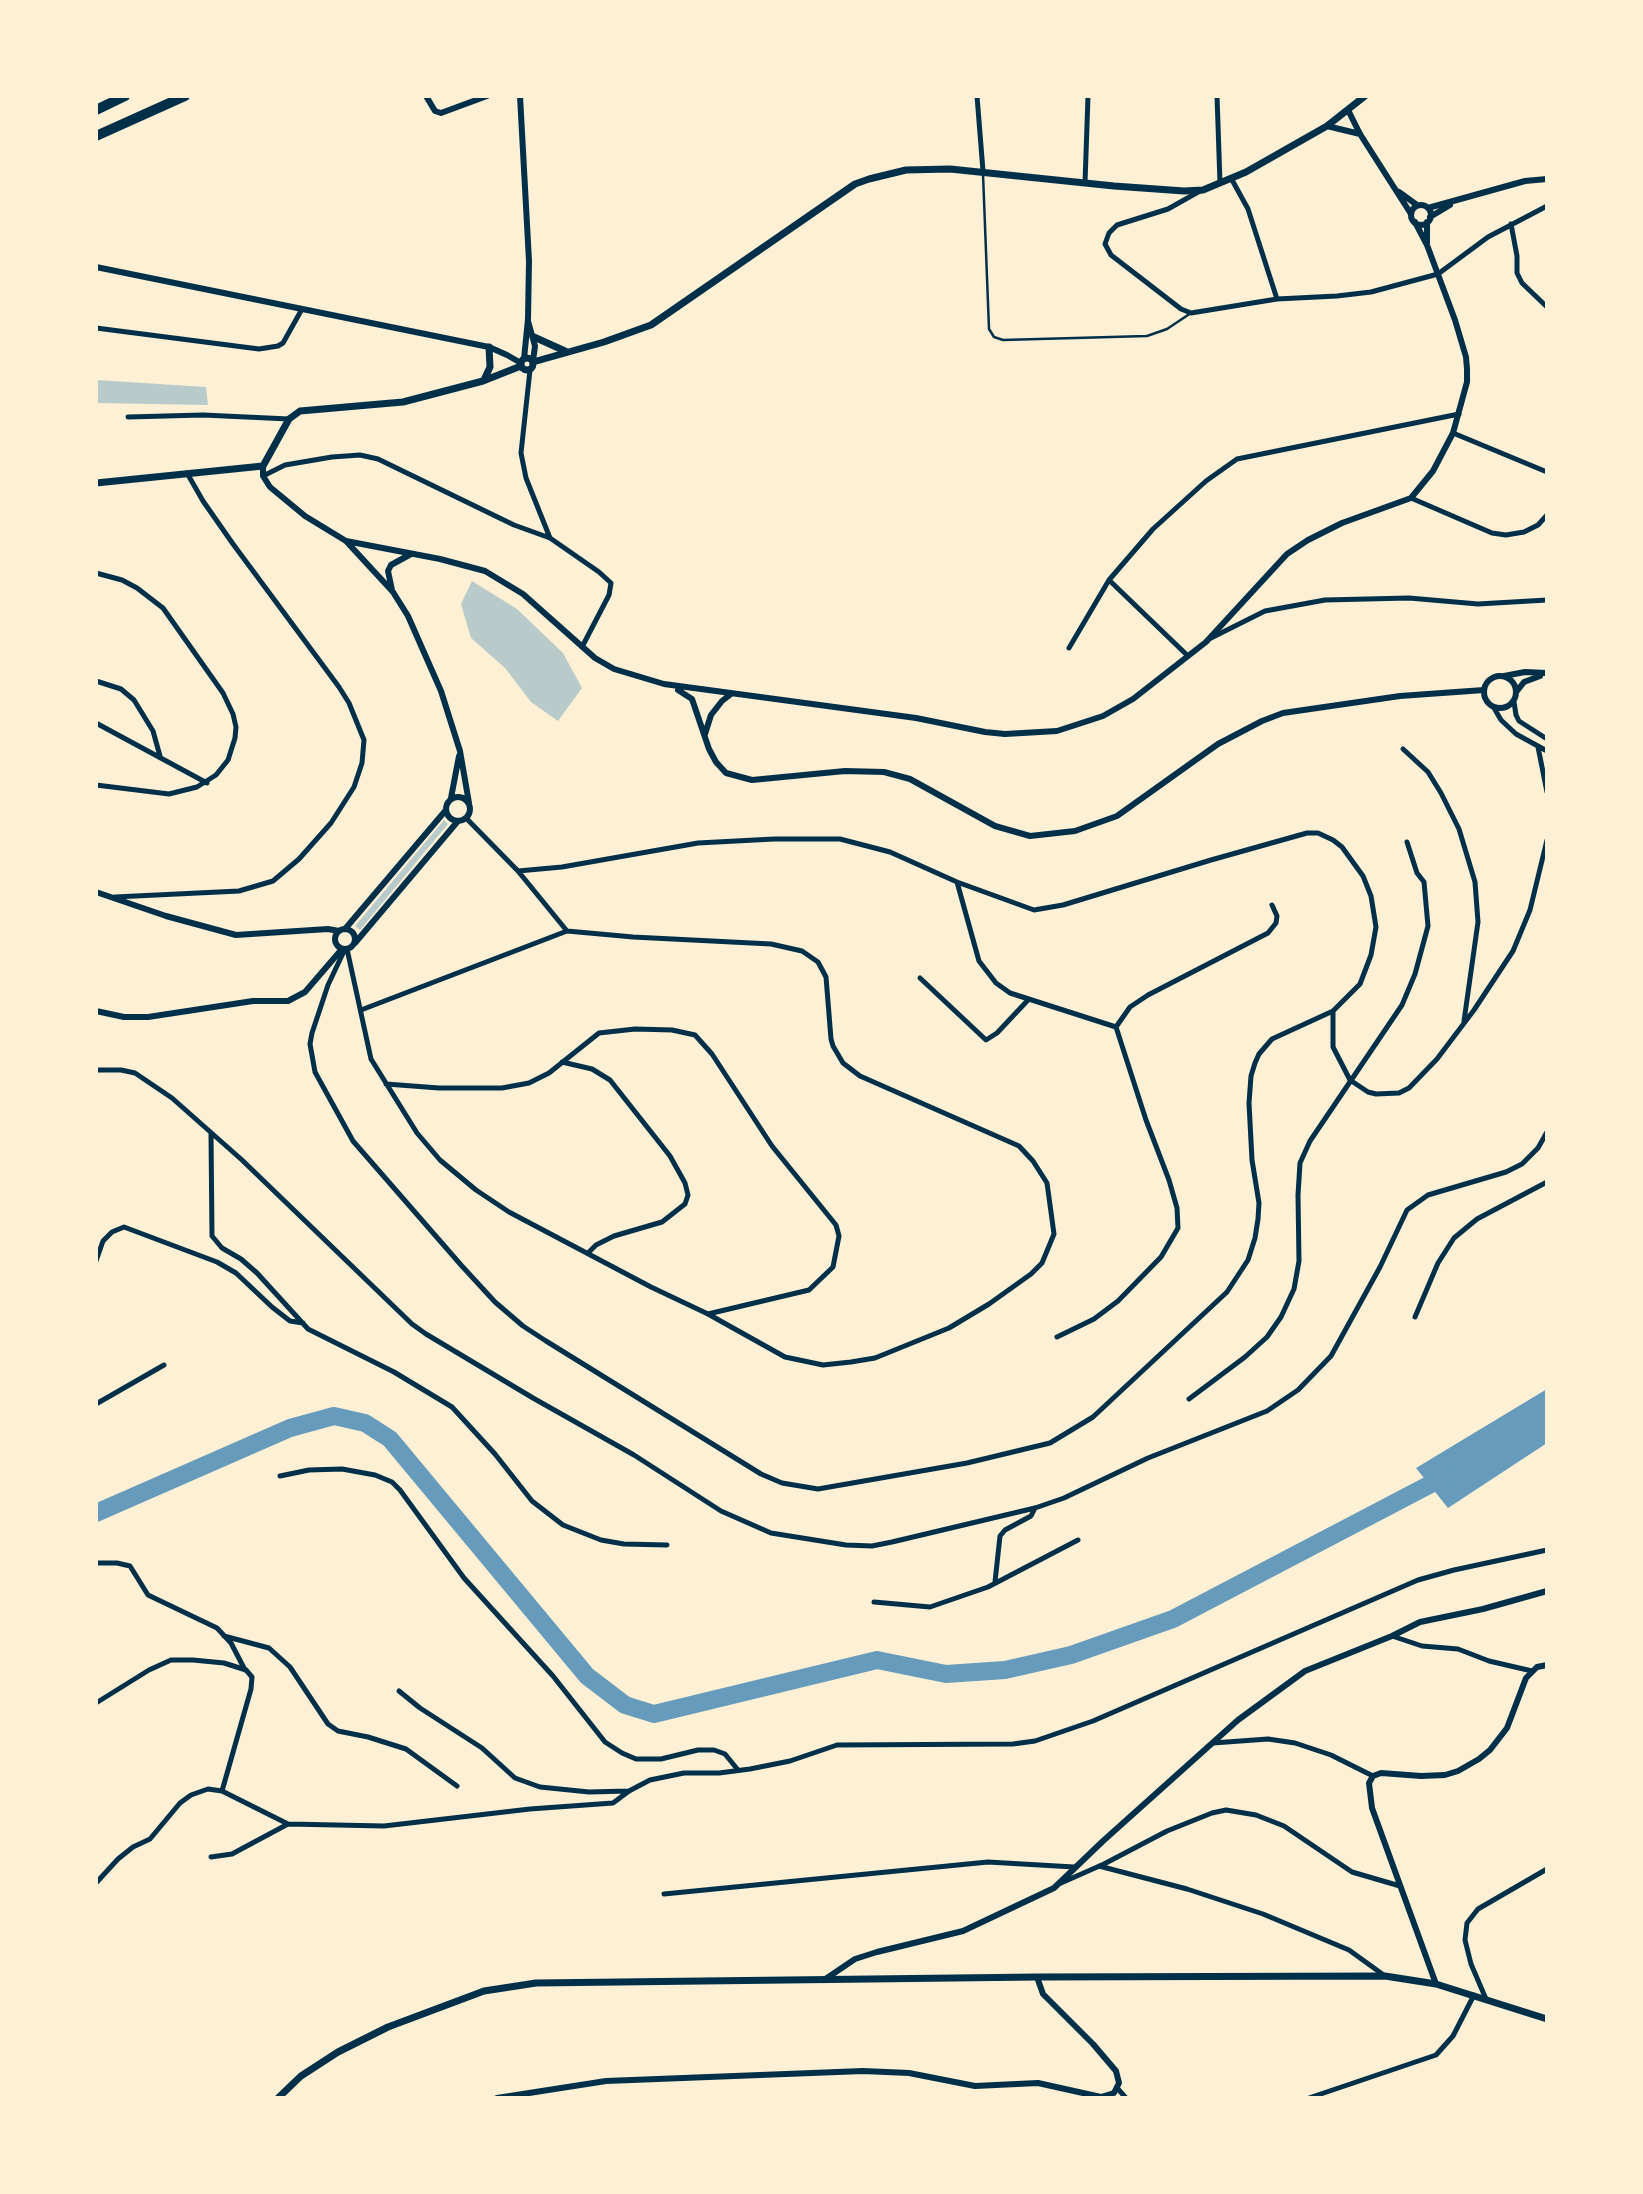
<!DOCTYPE html>
<style>
body{margin:0}
#map{position:relative;width:1643px;height:2194px;overflow:hidden;background:#fdf0d5;font-family:Helvetica,sans-serif}
canvas{display:block}
.frame{position:absolute;inset:0;border:98px solid #fdf0d5;pointer-events:none}
</style>
<div id="map">
<canvas width="1643" height="2194"></canvas>
<div class="frame"></div>
</div>
<script>
const g = document.querySelector('canvas').getContext('2d');
g.lineJoin = 'round';
function fill(path, color) { g.fillStyle = color; g.fill(path, 'evenodd'); }
const shape = rows => new Path2D(rows.map(r => 'M' + r).join(''));
function strokePath(path, color, width, dash) { g.strokeStyle = color; g.lineWidth = width; g.lineCap = dash ? 'butt' : 'round'; g.setLineDash(dash || []); g.stroke(path); }
fill(shape([
 [96,380,206,387,208,405,96,403],
 [472,581,517,609,563,653,582,688,558,721,531,702,505,668,471,638,461,604],
 [444,820,448,824,360,930,355,926]
]), '#b9caca');
fill(shape([
 [1547,1389,1547,1443,1448,1508,1416,1468]
]), '#669bbc');
strokePath(shape([
 [96,1513,290,1428,334,1416,365,1423,390,1439,587,1676,625,1705,654,1714,877,1660,946,1674,1005,1670,1071,1655,1173,1619,1448,1475]
]), '#669bbc', 18);
strokePath(shape([
 [983,174,989,329,994,337,1003,340,1147,336,1167,329,1191,313]
]), '#003049', 2.5);
strokePath(shape([
 [977,96,983,171],
 [1217,96,1220,183],
 [1231,178,1248,209,1277,299],
 [1085,183,1088,96],
 [1200,191,1168,209,1117,225,1109,233,1105,244,1111,255,1181,309,1191,313,1277,299,1337,296,1371,292,1438,274,1488,237,1547,206],
 [1511,224,1517,256,1517,273,1522,283,1547,307],
 [96,328,259,349,278,346,283,343,302,309],
 [530,370,521,453,526,478,550,538],
 [128,417,203,415,289,419],
 [1453,433,1547,472],
 [263,476,285,465,332,457,360,455,378,459,514,525,550,538,599,572,611,583,609,595,582,647],
 [1411,498,1492,533,1506,535,1524,532,1538,525,1547,515],
 [96,573,122,580,137,588,163,608,223,693,233,714,236,727,235,738,228,760,216,775,197,787,169,794,96,785],
 [1109,580,1188,656],
 [1211,638,1265,611,1325,600,1409,598,1478,604,1547,600],
 [1069,648,1109,580,1153,529,1206,481,1237,459,1459,414],
 [96,681,121,689,134,700,153,731,160,756],
 [1514,702,1516,715,1519,721,1547,739],
 [1494,708,1501,720,1516,734,1547,751],
 [96,723,207,783],
 [1538,747,1547,792],
 [1403,749,1428,772,1441,793,1459,829,1475,882,1478,922,1464,1021],
 [466,818,518,871,567,931],
 [957,882,979,961,996,983,1010,993,1116,1027],
 [115,897,239,891,273,881,299,859,331,823,354,787,362,763,364,740,349,703,339,687,233,544,203,501,187,473],
 [345,949,328,985,312,1033,310,1044,315,1072,353,1141,461,1265,495,1302,523,1326,546,1341,761,1474,782,1483,818,1489,967,1463,1050,1443,1093,1417,1227,1292,1248,1260,1255,1238,1258,1219,1259,1203,1252,1160,1249,1103,1251,1076,1255,1063,1259,1054,1272,1039,1333,1011,1360,984,1371,955,1376,927,1371,896,1363,876,1342,847,1333,840,1318,833,1307,833,1211,860,1063,905,1034,910,957,882,890,852,840,839,774,839,698,843,562,867,518,871],
 [347,949,371,1059,417,1133,440,1160,476,1190,509,1212,651,1287,708,1314,785,1357,823,1365,851,1362,875,1358,949,1328,989,1304,1031,1274,1042,1263,1054,1234,1047,1183,1033,1161,1019,1146,860,1076,843,1063,833,1046,831,1039,826,977,818,962,802,951,771,944,633,937,567,931,361,1010],
 [920,978,986,1040,997,1033,1028,1000],
 [1333,1011,1333,1047,1350,1080,1368,1092,1376,1094,1399,1093,1409,1088,1437,1059,1474,1010,1513,951,1530,910,1547,840],
 [1116,1027,1130,1007,1148,995,1268,933,1276,923,1277,916,1272,905],
 [562,1062,592,1069,610,1080,670,1156,685,1183,688,1195,685,1204,662,1222,614,1236,596,1245,588,1253],
 [96,1070,121,1070,135,1073,172,1098,242,1160,412,1324,426,1334,533,1398,634,1455,721,1511,771,1533,846,1545,872,1546,892,1542,1035,1508,1064,1498,1148,1458,1267,1411,1298,1390,1331,1356,1380,1267,1407,1210,1428,1195,1506,1172,1522,1164,1538,1148,1547,1132],
 [386,1084,439,1088,502,1088,529,1083,549,1073,599,1033,635,1029,672,1030,695,1035,712,1054,772,1146,836,1225,839,1236,833,1267,809,1290,708,1314],
 [211,1134,212,1236,222,1248,241,1259,257,1273,308,1329,394,1372,452,1407,495,1454,532,1501,563,1525,601,1540,624,1544,667,1545],
 [96,1261,103,1241,112,1232,124,1227,217,1262,236,1273,272,1307,290,1321,303,1323],
 [1415,1317,1438,1263,1454,1238,1477,1219,1547,1182],
 [1057,1337,1094,1319,1118,1301,1161,1257,1178,1228,1177,1208,1169,1180,1146,1120,1116,1027],
 [1189,1399,1245,1357,1267,1337,1281,1317,1294,1289,1299,1261,1298,1195,1300,1163,1310,1141,1402,1005,1415,974,1428,926,1424,882,1417,873,1407,842],
 [96,1404,164,1365],
 [280,1476,309,1470,342,1469,375,1475,392,1482,400,1490,464,1578,553,1676,605,1742,622,1753,636,1759,661,1759,698,1750,714,1750,725,1754,738,1770],
 [96,1563,117,1563,130,1566,148,1595,217,1628,231,1643,245,1670],
 [995,1582,1000,1536,1005,1530,1031,1516,1035,1508],
 [874,1602,930,1607,988,1587,1078,1540],
 [224,1636,269,1648,290,1667,328,1724,338,1731,368,1737,406,1749,457,1786],
 [1392,1636,1422,1646,1458,1649,1489,1661,1532,1671],
 [399,1691,420,1708,482,1748,515,1778,540,1787,589,1792,629,1791],
 [96,1703,149,1670,171,1660,193,1660,224,1663,246,1670,252,1677,251,1689,222,1791],
 [1213,1743,1268,1739,1295,1743,1331,1755,1373,1776],
 [211,1857,232,1854,288,1824],
 [1099,1866,1187,1889,1263,1914,1349,1950,1385,1976],
 [96,1883,118,1859,133,1847,150,1839,180,1803,191,1795,208,1789,222,1791,288,1824,384,1826,530,1809,613,1803,629,1791,650,1780,684,1773,719,1773,750,1769,790,1761,837,1745,1013,1744,1035,1741,1093,1721,1418,1580,1454,1570,1547,1550],
 [1061,1883,1104,1864,1167,1831,1212,1813,1226,1810,1256,1815,1284,1826,1352,1872,1400,1886],
 [664,1894,988,1862,1074,1867],
 [1486,1999,1471,1964,1465,1940,1467,1923,1478,1909,1547,1869],
 [1118,2089,1126,2098],
 [1309,2098,1436,2055,1453,2036,1474,1995]
]), '#003049', 5);
strokePath(shape([
 [426,96,435,111,441,113,487,96],
 [520,96,529,261,528,319,524,359],
 [1348,110,1360,134,1411,214],
 [1327,126,1360,134],
 [1399,192,1417,205],
 '1411 215a10 10 0 1 1 20 0a10 10 0 1 1-20 0Z',
 [1428,208,1525,181,1547,179],
 [1430,217,1450,205],
 [1427,222,1427,243],
 [96,267,489,347,507,355,521,363],
 [528,321,535,346,533,361],
 [263,466,263,476,270,487,305,516,346,541,393,592,408,616,441,691,460,751,469,803],
 [346,541,440,559,485,571,523,594,595,658,614,669,664,684,916,718,985,732,1005,734,1057,731,1103,716,1133,699,1206,642,1287,554,1308,540,1342,523,1411,498,1433,471,1453,433,1467,382,1467,369,1466,357,1455,320,1427,245,1415,222],
 [392,590,388,571,391,565,411,554],
 '1484 692a16 16 0 1 1 32 0a16 16 0 1 1-32 0Z',
 [1504,676,1525,672,1547,673],
 [678,690,692,699,709,749,716,762,726,773,752,780,845,771,884,772,910,779,995,826,1030,836,1075,831,1117,816,1218,744,1262,721,1283,713,1400,696,1484,690],
 [1517,691,1524,682,1540,676],
 [705,734,711,715,722,701,731,694],
 '446 809a12 12 0 1 1 24 0a12 12 0 1 1-24 0Z',
 [451,798,459,756],
 [96,892,166,916,236,935,328,929,339,931],
 '335 939a10 10 0 1 1 20 0a10 10 0 1 1-20 0Z',
 [345,929,446,810],
 [355,943,458,821],
 [96,1011,124,1017,148,1017,253,1001,288,1001,305,992,342,949],
 [824,1980,855,1959,877,1952,963,1931,1054,1888,1103,1841,1238,1720,1305,1671,1392,1636,1420,1622,1483,1609,1547,1591],
 [1436,1984,1372,1808,1369,1783,1373,1776,1381,1773,1421,1776,1445,1775,1458,1771,1479,1759,1490,1750,1507,1728,1526,1678,1537,1667,1547,1665],
 [497,2098,606,2081,863,2071,909,2073,975,2086,1038,2083,1101,2097,1114,2093,1119,2083,1116,2071,1093,2044,1043,1994,1037,1977]
]), '#003049', 6);
strokePath(shape([
 [534,337,565,351],
 '521 364a6 6 0 1 1 12 0a6 6 0 1 1-12 0Z',
 [533,362,604,342,651,325,855,184,869,179,906,170,950,169,1114,186,1184,191,1203,190,1246,172,1327,126,1365,96],
 [484,380,490,367,489,347],
 [96,483,263,466,289,419,300,411,403,402,483,381,521,366],
 [278,2098,301,2076,338,2052,388,2027,484,1991,536,1983,1037,1977,1385,1976,1436,1984,1547,2019]
]), '#003049', 7);
strokePath(shape([
 [96,110,125,96],
 [96,136,185,96]
]), '#003049', 10);
</script>
